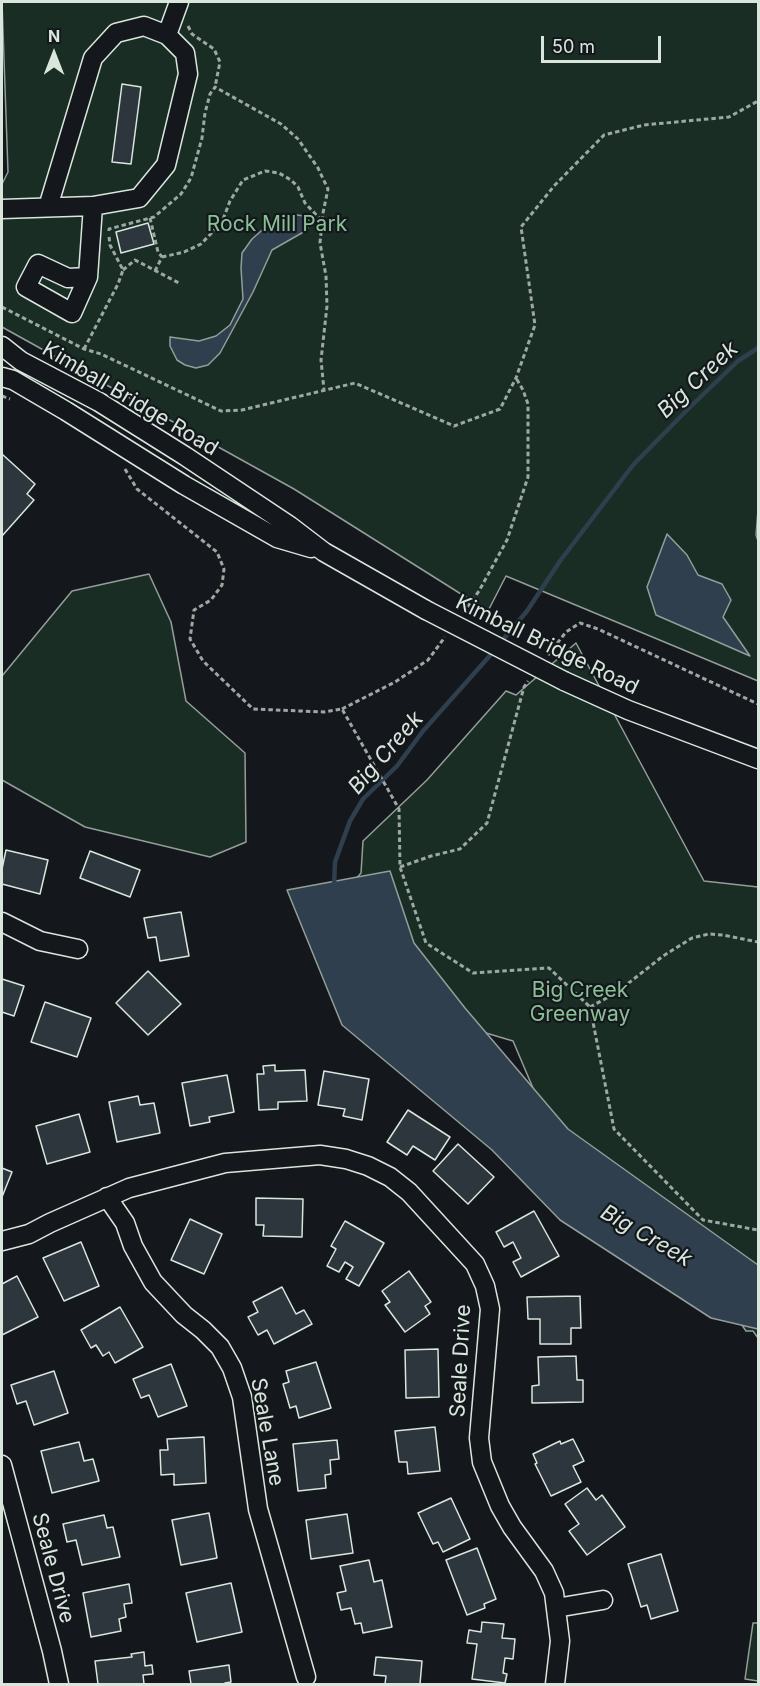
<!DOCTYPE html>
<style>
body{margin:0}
#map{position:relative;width:760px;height:1686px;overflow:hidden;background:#14181c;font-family:Inter,sans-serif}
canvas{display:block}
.frame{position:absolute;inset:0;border:3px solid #d8e6dc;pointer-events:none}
.north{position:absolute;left:24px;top:24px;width:60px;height:60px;-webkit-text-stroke:4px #14181c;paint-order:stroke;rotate:0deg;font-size:16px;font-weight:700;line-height:24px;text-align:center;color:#d8e6dc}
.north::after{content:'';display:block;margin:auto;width:21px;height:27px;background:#d8e6dc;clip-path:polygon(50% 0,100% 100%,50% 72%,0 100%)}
.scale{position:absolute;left:541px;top:36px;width:120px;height:27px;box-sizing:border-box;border:3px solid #d8e6dc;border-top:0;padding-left:8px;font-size:18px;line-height:21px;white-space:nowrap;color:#d8e6dc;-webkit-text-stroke:4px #14181c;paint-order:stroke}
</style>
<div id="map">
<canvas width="760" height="1686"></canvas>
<div class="frame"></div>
<div class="north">N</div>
<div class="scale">50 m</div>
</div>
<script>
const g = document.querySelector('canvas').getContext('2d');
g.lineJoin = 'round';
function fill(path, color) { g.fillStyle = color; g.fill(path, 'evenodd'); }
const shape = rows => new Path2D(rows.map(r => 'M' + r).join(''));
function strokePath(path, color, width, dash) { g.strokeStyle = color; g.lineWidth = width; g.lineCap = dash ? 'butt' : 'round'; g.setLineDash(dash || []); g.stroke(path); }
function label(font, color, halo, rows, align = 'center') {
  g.font = font + ' Inter,sans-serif'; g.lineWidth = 4.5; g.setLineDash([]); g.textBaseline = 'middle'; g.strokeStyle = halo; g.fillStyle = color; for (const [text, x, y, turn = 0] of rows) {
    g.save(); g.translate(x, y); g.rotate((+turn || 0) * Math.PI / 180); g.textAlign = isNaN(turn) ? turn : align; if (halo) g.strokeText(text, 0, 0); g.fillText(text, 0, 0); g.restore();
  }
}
const green = shape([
 [2,2,758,2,758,510,756,535,758,541,758,681,506,576,488,611,294,489,2,327,2,184,8,172,2,2],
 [149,574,171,622,186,701,245,753,246,842,210,857,85,827,2,780,2,676,72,591,149,574],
 [576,643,704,881,758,887,758,1338,753,1331,746,1331,704,1270,567,1168,513,1041,425,1015,346,890,361,873,363,841,427,780,506,691,516,695,576,643],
 [753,1623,758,1623,758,1681,745,1679,753,1623]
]);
fill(green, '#1a2d24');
strokePath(green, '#939e99', 1.5);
const water = shape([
 [290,214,304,216,310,222,307,230,272,250,253,292,220,353,208,365,196,368,185,365,177,360,170,346,170,337,199,341,216,336,230,325,243,299,241,268,242,253,252,239,269,224,290,214],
 [667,534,687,555,698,575,722,584,731,600,723,617,750,656,656,615,647,587,667,534],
 [390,871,414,943,465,1008,568,1129,758,1265,758,1329,711,1318,560,1220,492,1150,342,1025,287,890,390,871]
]);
fill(water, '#2f3f4d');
strokePath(water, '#939e99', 1.5);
strokePath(shape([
 [501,642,527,611,560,561,633,465,689,408,738,361,758,348],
 [334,886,335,862,350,821,363,799,397,766,423,731,494,651]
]), '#2f3f4d', 4.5);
const building = shape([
 [122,84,141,87,131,164,112,162,122,84],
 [148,223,154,244,121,253,116,232,148,223],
 [2,454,35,484,27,494,34,500,2,536,2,454],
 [6,850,48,860,40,894,2,884,2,869,6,850],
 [90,851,140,870,130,897,80,878,90,851],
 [181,912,189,956,160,961,156,937,148,938,144,918,181,912],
 [148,971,181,1004,148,1035,116,1003,148,971],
 [2,979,24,986,14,1016,2,1012,2,979],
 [45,1002,91,1018,77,1057,31,1042,45,1002],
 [275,1065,275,1071,305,1070,307,1101,278,1102,278,1109,259,1110,257,1074,264,1074,263,1066,275,1065],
 [324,1071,369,1079,362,1120,343,1116,345,1109,318,1105,324,1071],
 [227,1075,234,1112,209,1117,210,1122,190,1126,182,1083,227,1075],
 [138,1096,140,1105,154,1103,160,1133,117,1142,109,1102,138,1096],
 [408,1110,450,1137,435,1160,413,1146,407,1155,387,1142,408,1110],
 [79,1114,90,1152,47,1164,36,1126,79,1114],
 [458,1144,494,1177,468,1204,433,1171,458,1144],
 [2,1168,12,1172,2,1197,2,1168],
 [256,1198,303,1199,302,1237,263,1236,264,1225,256,1225,256,1198],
 [534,1211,559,1256,521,1277,513,1262,521,1258,513,1242,504,1247,496,1232,534,1211],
 [190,1219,222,1234,204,1274,171,1260,190,1219],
 [345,1221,384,1243,359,1286,346,1279,353,1267,345,1262,339,1272,327,1266,336,1249,331,1246,345,1221],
 [81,1242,99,1286,64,1301,43,1258,81,1242],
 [409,1271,431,1302,425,1306,430,1314,405,1332,385,1305,390,1302,382,1291,409,1271],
 [17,1276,38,1317,2,1335,2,1284,17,1276],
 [282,1287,296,1314,304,1310,312,1324,274,1344,267,1330,258,1335,248,1317,258,1312,253,1302,282,1287],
 [580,1296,581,1328,571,1328,571,1344,540,1344,540,1319,528,1319,527,1297,580,1296],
 [120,1307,143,1347,115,1363,109,1352,103,1356,96,1345,91,1348,81,1330,120,1307],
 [438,1349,439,1397,406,1398,405,1350,438,1349],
 [576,1356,577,1380,583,1380,583,1402,532,1403,532,1386,539,1385,538,1357,576,1356],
 [316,1362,331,1408,299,1418,296,1406,290,1408,283,1384,289,1382,286,1371,316,1362],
 [171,1364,187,1406,158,1417,149,1395,141,1398,133,1379,171,1364],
 [54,1371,68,1413,34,1425,26,1401,17,1404,11,1385,54,1371],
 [435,1427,440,1471,408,1474,407,1462,399,1462,395,1431,435,1427],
 [204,1437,206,1483,174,1485,174,1474,161,1475,160,1450,168,1450,167,1439,204,1437],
 [573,1439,584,1461,573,1466,581,1482,551,1496,535,1464,537,1463,533,1454,560,1441,561,1444,573,1439],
 [337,1440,339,1459,330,1460,331,1474,325,1475,326,1488,298,1491,293,1444,337,1440],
 [79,1442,84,1461,93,1459,99,1481,52,1493,41,1451,79,1442],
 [587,1488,596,1500,602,1495,625,1527,587,1555,569,1531,579,1524,565,1504,587,1488],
 [451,1498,470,1539,443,1552,438,1542,433,1544,418,1513,451,1498],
 [209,1513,217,1558,181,1565,172,1520,209,1513],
 [347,1514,353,1553,311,1559,306,1520,347,1514],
 [104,1515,107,1528,113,1527,120,1557,82,1565,76,1540,67,1542,63,1524,104,1515],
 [477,1548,496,1599,484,1604,485,1608,467,1615,446,1560,477,1548],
 [661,1554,678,1611,651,1619,647,1605,641,1607,628,1564,661,1554],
 [369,1560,374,1582,382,1580,392,1627,363,1633,361,1623,355,1624,351,1608,341,1610,337,1593,346,1591,340,1566,369,1560],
 [231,1583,242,1632,197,1642,186,1593,231,1583],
 [129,1584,132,1603,124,1604,126,1617,119,1619,121,1631,91,1637,83,1593,129,1584],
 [482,1622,504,1624,502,1638,515,1639,513,1659,505,1658,503,1673,507,1674,505,1683,472,1679,477,1644,467,1643,469,1630,481,1632,482,1622],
 [144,1652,145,1666,152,1665,153,1674,143,1675,144,1684,98,1684,95,1661,132,1657,131,1654,144,1652],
 [376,1657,422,1661,420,1684,385,1684,386,1676,374,1675,376,1657],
 [229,1665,231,1682,225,1683,226,1684,191,1684,189,1671,229,1665]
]);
fill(building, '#2c363c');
strokePath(building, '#d8e6dc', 1.5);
const minor = shape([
 [93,206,139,198,166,165,188,74,185,53,167,35,179,2],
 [48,207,93,58,116,33,144,26,167,35],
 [2,209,93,206,88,277,72,313,26,287,38,264,68,278,88,277],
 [2,346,21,361,99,402,185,456,290,526,324,552,426,610],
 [2,377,13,380,66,411,184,485,277,538,311,548],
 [564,681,628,710,758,759],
 [2,922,40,941,78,949],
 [107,1197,125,1223,133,1246,153,1282,184,1315,203,1330,220,1347,232,1368,242,1397,258,1509,306,1677],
 [2,1241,29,1234,50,1223,129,1188,225,1163,320,1155,346,1159,368,1166,390,1177,409,1192,475,1264,485,1286,490,1309,479,1438,482,1462,500,1506,512,1527,544,1571,554,1593,560,1641,555,1684],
 [2,1465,52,1651,59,1684],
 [556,1608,603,1600]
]);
strokePath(minor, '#d8e6dc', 21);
strokePath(shape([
 [188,26,192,34,214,49,220,62,215,87],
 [150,218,158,252,162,257,155,271],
 [109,231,109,229,154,217,181,194,191,178,202,138,205,113,210,94,215,87,281,124,298,139,318,168,328,189,323,213,320,243,326,276,327,306,321,360,324,390],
 [162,257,184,252,201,244,222,222,230,201,243,180,265,171,279,173,291,180,298,187,305,203,322,221],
 [123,270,135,260,179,283],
 [2,307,84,349,101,354,221,411,242,410,355,383,454,426,500,409,516,378,535,325,521,227,554,186,604,135,644,125,729,117,758,101],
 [84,349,118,284,123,270,110,245,109,237],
 [2,396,10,399],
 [125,469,137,489,217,552,224,569,222,585,211,600,194,610,190,639,203,661,253,709,324,712,342,709,399,809,400,867,426,943,473,973,549,968,590,1007,614,1129,703,1220,758,1230],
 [463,613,479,591,507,540,528,477,528,404,523,390,516,378],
 [548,655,566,632,580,623,598,629,758,704],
 [342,709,395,682,428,660,445,637],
 [400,867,431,856,460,849,487,823,524,687,528,681],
 [590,1007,616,993,663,956,692,938,709,934,723,935,758,942]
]), '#9da8a2', 3, [4.5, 3]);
strokePath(minor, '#14181c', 18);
const minorBridge = shape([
 [426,610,564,681]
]);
strokePath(minorBridge, '#d8e6dc', 21, []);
strokePath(minorBridge, '#14181c', 18);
label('21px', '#8ac095', '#14181c', [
 ["Rock Mill Park",277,225],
 ["Big Creek",580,991],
 ["Greenway",580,1015]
]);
label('21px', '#d8e6dc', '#14181c', [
 ["Kimball Bridge Road",130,399,31],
 ["Kimball Bridge Road",547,645,26],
 ["Seale Drive",461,1361,-87],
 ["Seale Lane",267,1432,80],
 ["Seale Drive",53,1568,75]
]);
label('italic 22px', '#d8e6dc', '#14181c', [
 ["Big Creek",698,380,-43],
 ["Big Creek",386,753,-49],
 ["Big Creek",646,1236,30]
]);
</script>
